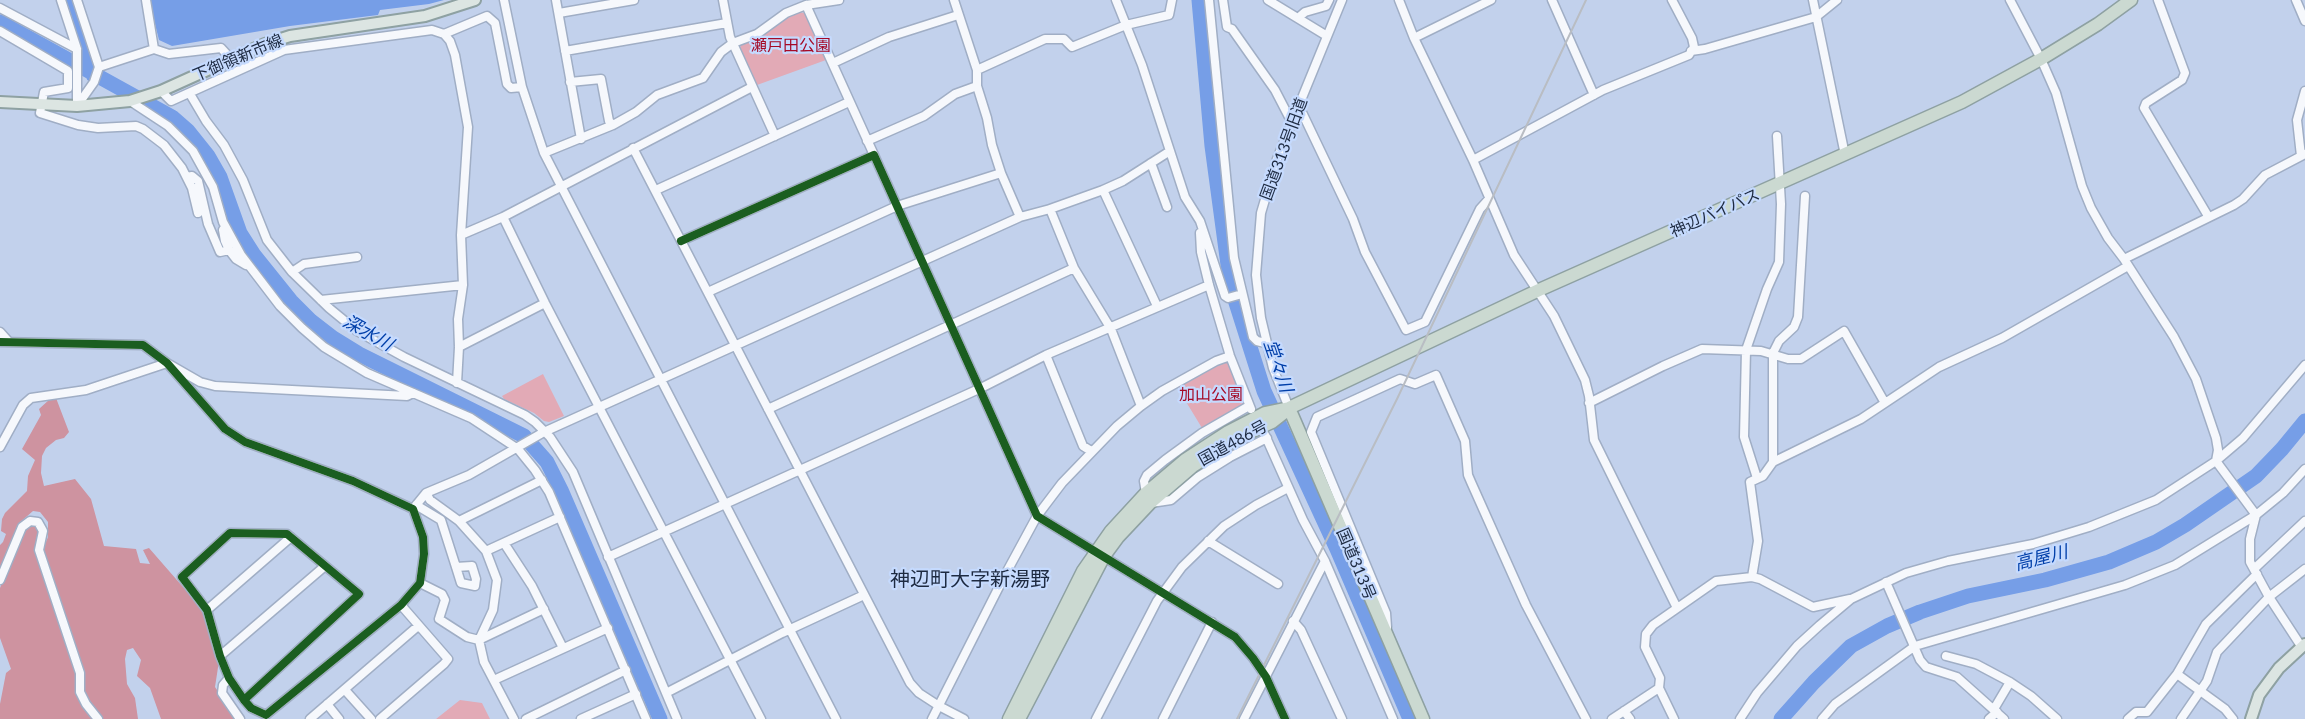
<!DOCTYPE html>
<meta charset="utf-8">
<style>
body{margin:0}
canvas{display:block;background:#c2d1ec}
</style>
<canvas width="2305" height="719"></canvas>
<script>
const g = document.querySelector('canvas').getContext('2d');
g.lineJoin = 'round';
function fill(path, color) { g.fillStyle = color; g.fill(path, 'evenodd'); }
const shape = rows => new Path2D(rows.map(r => 'M' + r).join(''));
function strokePath(path, color, width, dash) { g.strokeStyle = color; g.lineWidth = width; g.lineCap = dash ? 'butt' : 'round'; g.setLineDash(dash || []); g.stroke(path); }
function label(font, color, halo, rows, align = 'center') {
  g.font = font + ' Lato,"Noto Sans JP",sans-serif'; g.lineWidth = 4.5; g.setLineDash([]); g.textBaseline = 'middle'; g.strokeStyle = halo; g.fillStyle = color; for (const [text, x, y, turn = 0] of rows) {
    g.save(); g.translate(x, y); g.rotate((+turn || 0) * Math.PI / 180); g.textAlign = isNaN(turn) ? turn : align; if (halo) g.strokeText(text, 0, 0); g.fillText(text, 0, 0); g.restore();
  }
}
fill(shape([
 [798,12,805,13,826,60,757,85,740,49,741,43,760,37,787,16],
 [1222,361,1231,364,1244,400,1243,405,1202,428,1177,387],
 [543,374,564,416,549,422,544,421,534,413,504,399,502,396],
 [460,700,482,703,490,719,436,719]
]), '#e2aab6');
fill(shape([
 [56,398,69,432,64,438,56,440,46,448,42,456,41,473,44,486,75,479,91,499,104,546,136,549,140,563,150,564,143,550,149,548,203,610,219,661,215,687,237,719,161,719,150,688,137,676,141,660,133,648,127,650,125,659,127,684,135,698,138,719,103,719,88,703,81,690,82,672,43,549,48,537,48,522,40,512,33,511,18,524,18,531,0,574,0,545,3,542,6,534,1,531,2,519,5,513,27,491,28,476,35,460,22,449,41,415,39,409,50,399],
 [31,525,36,525,39,531,36,547,78,672,79,693,96,719,0,719,0,704,6,673,11,669,0,638,0,588,25,527]
]), '#ce93a0');
fill(shape([
 [149,0,444,0,429,4,380,10,378,15,290,26,172,46,159,40]
]), '#769ee7');
strokePath(shape([
 [71,0,93,75],
 [1199,0,1212,146,1231,287,1264,391,1337,549,1410,719],
 [0,22,172,117,188,131,208,156,220,177,240,233,254,255,291,301,311,321,333,338,359,354,524,436,547,462,561,490,660,719],
 [1781,719,1814,682,1851,646,1887,626,1920,612,1968,596,2045,580,2109,562,2156,542,2185,525,2256,476,2282,449,2305,421]
]), '#769ee7', 15);
const minor = shape([
 [61,0,77,49,77,105],
 [77,0,99,67,94,82,77,106],
 [146,0,154,49],
 [504,0,522,87,544,153,836,719],
 [556,0,581,139],
 [723,0,730,37,775,136],
 [954,0,977,70,977,86,987,118,992,145,1001,173,1020,217],
 [1116,0,1142,65,1185,197,1200,221,1225,296,1228,298,1242,294],
 [1209,0,1234,258,1253,337,1257,341,1265,343],
 [1223,0,1227,27,1232,29,1275,90,1289,117,1294,119],
 [1268,0,1327,36],
 [1399,0,1414,38,1473,160,1514,255,1554,316,1585,380,1589,396,1594,440,1677,608],
 [1552,0,1594,95],
 [1813,0,1845,155],
 [2010,0,2041,59,2056,93,2082,186,2091,208,2108,238,2124,259,2174,337,2196,379,2216,438,2218,450,2216,461,2256,515,2250,539,2250,562,2269,597,2301,646],
 [2158,0,2185,73,2182,80,2146,103,2144,108,2208,216],
 [2296,0,2305,21],
 [806,5,874,155],
 [0,8,77,49],
 [559,13,634,0],
 [1298,18,1305,12,1326,6,1329,0],
 [0,31,68,71,68,88,44,92,40,113,78,125,98,128,136,126,143,129,164,145,182,168,192,188,198,213],
 [444,34,487,16,495,23,507,84,511,88,522,87],
 [1414,38,1491,0],
 [565,51,727,23],
 [1691,51,1705,49,1816,17,1837,0],
 [833,63,889,37,958,15],
 [99,67,154,49,169,54,221,48,232,60],
 [977,70,1045,39,1064,39,1072,47,1126,25,1169,15,1172,0],
 [570,82,601,79,609,121,613,125],
 [161,91,171,101,284,50,432,30,444,34,450,41,455,55,468,127,461,235],
 [190,94,206,121,224,145,243,180,267,240,292,272,329,308,357,331,404,357,525,415,535,422,550,437,573,472,677,719],
 [130,101,168,126,193,151,213,187,223,222,241,255,280,306,302,328,324,347,367,373,471,418,518,449,535,470,549,492,646,719],
 [1299,106,1353,219,1365,252,1406,330,1425,322,1480,209,1489,199],
 [867,141,924,116,955,94,977,86],
 [633,148,910,683,919,693,939,706,964,719],
 [544,153,613,125,636,112,657,95,703,78,721,52,733,43,757,34,786,13,806,5,839,0],
 [2301,156,2297,120,2305,91],
 [1473,160,1603,90,1689,55,1694,47,1692,38,1672,0],
 [1151,163,1167,207],
 [187,177,192,176,198,181,208,224,220,252,229,250],
 [656,190,849,102],
 [1103,190,1157,306],
 [1050,209,1074,268,1111,329,1141,406],
 [503,217,545,303,761,719],
 [225,227,223,230,225,241,229,250,236,259,246,265],
 [1200,233,1201,252,1209,285,1230,356,1251,409],
 [681,241,874,155,1037,516,1235,637,1253,658,1266,677,1285,719],
 [2124,259,2234,205,2243,199,2265,175,2305,154],
 [292,272,304,264,357,257],
 [708,292,897,206,1001,173],
 [321,300,463,285],
 [0,332,9,342],
 [0,342,143,345,167,363,225,429,245,442,353,481,413,509,423,537,424,554,420,583,401,605,266,715,251,708,244,700,229,678,220,656,207,610,182,577,230,533,287,534,359,594,244,700],
 [459,347,545,303],
 [1046,355,1083,446,1091,451],
 [457,383,459,347,458,319,463,285,461,235,503,217,752,87],
 [1589,403,1663,366,1702,349,1761,351,1788,359,1801,359,1844,331,1885,403],
 [1289,408,1273,368,1261,318,1256,275,1261,213,1277,159,1342,0],
 [768,409,1074,268],
 [1265,435,1303,520,1325,561,1393,719],
 [0,447,23,405,31,398,86,390,167,363,200,382,215,386,407,396,413,393],
 [1773,462,1773,353,1779,341,1794,327,1798,317,1805,196],
 [1757,478,1744,437,1746,350,1767,289,1779,262,1781,204,1777,136],
 [426,493,430,500,459,521,542,480],
 [1146,493,1144,481,1147,475,1165,460,1202,433,1249,406],
 [1151,503,1171,500,1198,477,1230,457,1267,438],
 [416,505,441,520,456,567,461,583,475,586,476,579,472,566,456,567],
 [413,509,426,493,469,475,544,432,1020,217,1050,209,1103,190,1123,181,1170,151],
 [459,521,486,551,497,580,493,610,479,640,484,662,514,719],
 [1208,541,1278,584],
 [504,543,532,586,563,648],
 [486,551,560,517],
 [608,557,981,388,1046,355,1209,285],
 [2254,569,2305,521],
 [1752,577,1758,541,1750,482,1763,476,1773,462,1861,419,1939,367,2002,338,2128,266],
 [0,580,22,527,30,521,38,522,43,531,39,550,80,673,80,692,86,704,98,719],
 [1886,582,1920,660,1926,667,1957,677,2004,719],
 [420,583,442,594,445,600,439,619,467,637,479,640,544,609],
 [207,610,291,537],
 [1293,621,1301,630,1342,719],
 [1387,627,1386,613,1311,432,1317,417,1400,379,1415,384,1436,375,1465,441,1468,475,1471,482,1526,605,1586,719],
 [220,656,325,566],
 [1946,656,1976,664,2010,682,2031,696,2057,719],
 [2177,674,2225,709,2233,719],
 [229,678,223,685,222,693,240,719],
 [494,680,608,628],
 [1659,688,1674,719],
 [345,690,371,719],
 [666,693,782,633,864,595],
 [327,704,339,719],
 [1994,709,2010,682],
 [1624,711,1630,719],
 [310,719,418,626],
 [380,719,444,664,448,659,401,605],
 [526,719,626,670],
 [581,719,636,694],
 [932,719,1005,575,1037,516,1062,483,1117,426,1141,406,1162,391,1216,361,1230,356],
 [1096,719,1157,601,1182,567,1224,526,1256,505,1288,488],
 [1163,719,1212,622],
 [1244,719,1325,561],
 [1612,719,1659,688,1660,678,1645,647,1646,634,1653,625,1716,581,1752,577,1760,579,1813,607,1850,599],
 [1740,719,1757,693,1797,646,1820,625,1851,599,1906,573,1948,561,2033,544,2089,527,2156,500,2216,461,2243,438,2305,365],
 [1822,719,1835,704,1915,646,2125,585,2175,565,2256,515,2283,493,2305,469],
 [1989,719,1997,712],
 [2128,719,2136,712,2147,712,2177,674,2206,624,2257,574],
 [2181,719,2207,681,2217,652,2269,597,2305,569]
]);
const major = shape([
 [0,102,77,106,130,101,161,91,265,44,290,36,425,16,475,0],
 [2251,719,2259,695,2279,668,2305,644]
]);
const highway = shape([
 [1289,408,1423,719],
 [1009,719,1083,571,1111,531,1146,493,1185,460,1228,432,1265,413,1289,408,1539,290,1962,102,2041,59,2098,24,2131,0],
 [1019,719,1104,556,1118,537,1150,503,1193,466,1235,439,1272,422,1286,411]
]);
strokePath(minor, '#a0aec5', 11);
strokePath(major, '#8ea1a2', 14);
strokePath(highway, '#8ea1a2', 15);
strokePath(minor, '#f6f8fc', 8);
strokePath(major, '#dce5e2', 10);
strokePath(highway, '#cbd9d1', 12);
strokePath(shape([
 [1237,719,1397,399,1586,0]
]), '#b9bdc3', 2);
strokePath(shape([
 [681,241,874,155,1037,516,1235,637,1253,658,1266,677,1285,719],
 [0,342,143,345,167,363,225,429,245,442,353,481,413,509,423,537,424,554,420,583,401,605,266,715,251,708,244,700,229,678,220,656,207,610,182,577,230,533,287,534,359,594,244,700]
]), '#1b5e20', 8);
label('16px', '#a50a27', '#c5dafe', [
 ["瀬戸田公園",791,46],
 ["加山公園",1211,395]
]);
label('16px', '#1d2a41', '#c5dafe', [
 ["下御領新市線",238,58,-23],
 ["国道313号旧道",1284,149,-70],
 ["神辺バイパス",1715,213,-24],
 ["国道486号",1233,443,-29],
 ["国道313号",1356,564,67]
]);
label('italic 18px', '#013fa9', '#c5dafe', [
 ["深水川",368,333,29],
 ["堂々川",1278,366,71],
 ["高屋川",2041,558,-14]
]);
label('20px', '#1d2a41', '#c5dafe', [
 ["神辺町大字新湯野",970,580]
]);
</script>
